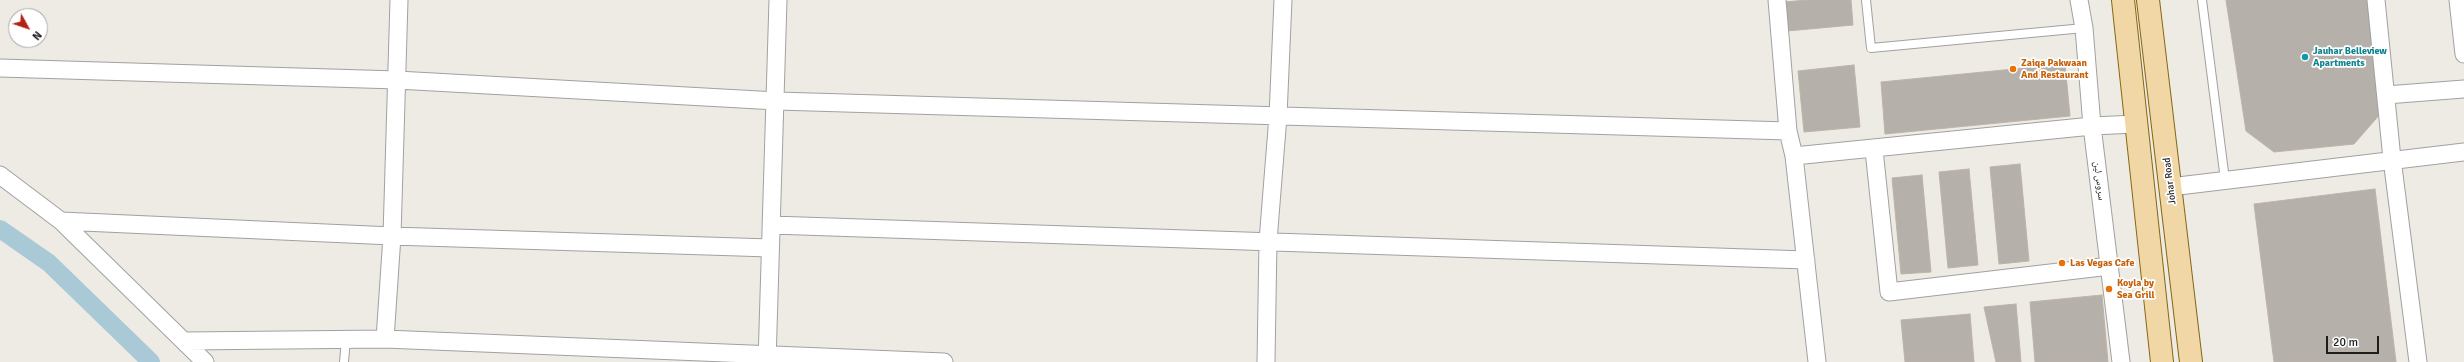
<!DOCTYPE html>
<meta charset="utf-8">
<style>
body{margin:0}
#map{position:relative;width:2464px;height:362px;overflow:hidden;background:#edebe4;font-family:Signika,sans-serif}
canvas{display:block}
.north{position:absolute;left:8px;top:8px;width:40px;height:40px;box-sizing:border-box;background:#fff;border:1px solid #a5a5a5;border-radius:50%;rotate:130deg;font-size:11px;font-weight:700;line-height:16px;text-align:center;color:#1d1d1d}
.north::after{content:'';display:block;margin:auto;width:14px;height:18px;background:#b42217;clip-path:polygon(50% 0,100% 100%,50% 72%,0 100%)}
.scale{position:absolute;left:2326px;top:336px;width:53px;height:18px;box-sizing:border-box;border:2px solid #1d1d1d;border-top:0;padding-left:5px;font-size:12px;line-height:14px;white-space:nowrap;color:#1d1d1d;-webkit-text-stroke:3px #fff;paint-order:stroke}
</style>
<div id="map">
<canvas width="2464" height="362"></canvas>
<div class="north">N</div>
<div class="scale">20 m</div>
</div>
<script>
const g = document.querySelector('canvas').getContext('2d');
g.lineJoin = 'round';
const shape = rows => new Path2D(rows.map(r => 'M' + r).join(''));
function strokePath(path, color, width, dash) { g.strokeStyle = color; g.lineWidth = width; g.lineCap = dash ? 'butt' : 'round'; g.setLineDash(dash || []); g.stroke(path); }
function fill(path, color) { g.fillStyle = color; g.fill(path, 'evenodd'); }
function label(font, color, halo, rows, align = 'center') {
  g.font = font + ' Signika,"Noto Naskh Arabic",sans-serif'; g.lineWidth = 3.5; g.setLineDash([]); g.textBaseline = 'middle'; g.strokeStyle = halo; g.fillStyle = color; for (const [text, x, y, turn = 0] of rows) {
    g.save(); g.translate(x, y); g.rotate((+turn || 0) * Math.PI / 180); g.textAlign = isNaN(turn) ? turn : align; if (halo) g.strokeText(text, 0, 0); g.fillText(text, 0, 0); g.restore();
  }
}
strokePath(shape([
 [0,229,49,263,151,362]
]), '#aac9d6', 18);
const building = shape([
 [1807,0,1851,0,1853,25,1787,31,1784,2,1807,0],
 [2226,0,2369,0,2381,113,2354,144,2274,152,2246,131,2226,0],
 [2065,64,2070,116,1885,134,1881,82,2065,64],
 [1854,65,1860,127,1804,132,1798,71,1854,65],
 [2020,164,2029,261,1999,264,1990,167,2020,164],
 [1969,169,1978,265,1948,268,1939,172,1969,169],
 [1922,175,1931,272,1901,274,1892,178,1922,175],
 [2375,189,2396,362,2274,362,2254,204,2375,189],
 [2102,295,2108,362,2035,362,2030,302,2102,295],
 [2016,304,2021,362,1996,362,1984,307,2016,304],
 [1970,314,1974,362,1905,362,1901,320,1970,314]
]);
fill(building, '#b6b0aa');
strokePath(building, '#bdb3a8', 1);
const lane = shape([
 [1866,0,1871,48,2084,28],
 [2202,0,2225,180],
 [344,362,346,339]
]);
const street = shape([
 [1777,0,1788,131,1794,156,1817,362],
 [2079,0,2084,28,2092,126,2121,362],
 [2376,0,2392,159,2418,362],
 [2458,0,2464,54],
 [0,68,397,80,777,101,1788,131],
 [2386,95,2464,89],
 [1874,150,1889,292,2110,266],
 [1794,156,2092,126,2136,124],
 [0,175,61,221,205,362],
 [2170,187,2464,152],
 [61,221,392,236,770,248],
 [772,225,1806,260],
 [385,339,392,236,399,0],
 [185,341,385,339,944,362],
 [767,362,778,0],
 [1266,362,1268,241,1278,116,1283,0]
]);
const primary = shape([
 [2123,0,2162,362],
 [2148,0,2191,362]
]);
strokePath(lane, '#a1a1a1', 10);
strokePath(street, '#a1a1a1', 19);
strokePath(primary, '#856711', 24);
strokePath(lane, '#fff', 8);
strokePath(street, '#fff', 17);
strokePath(primary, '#f1d6a6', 22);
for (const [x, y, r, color] of [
 [2305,57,4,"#0f9aa8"],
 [2013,69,4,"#e8710a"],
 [2062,263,4,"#e8710a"],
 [2109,289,4,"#e8710a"]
]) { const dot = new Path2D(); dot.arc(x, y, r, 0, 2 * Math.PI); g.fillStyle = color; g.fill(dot); strokePath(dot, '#fff', 1.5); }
label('bold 10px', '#0d838f', '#fff', [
 ["Jauhar Belleview",2313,51],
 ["Apartments",2313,63]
], 'left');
label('bold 10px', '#c56008', '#fff', [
 ["Zaiqa Pakwaan",2021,63],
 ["And Restaurant",2021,75],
 ["Las Vegas Cafe",2070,263],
 ["Koyla by",2117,283],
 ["Sea Grill",2117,295]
], 'left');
label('10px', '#1d1d1d', '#fff', [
 ["سروس لین",2099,181,83],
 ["Johar Road",2170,181,-97]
]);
</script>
